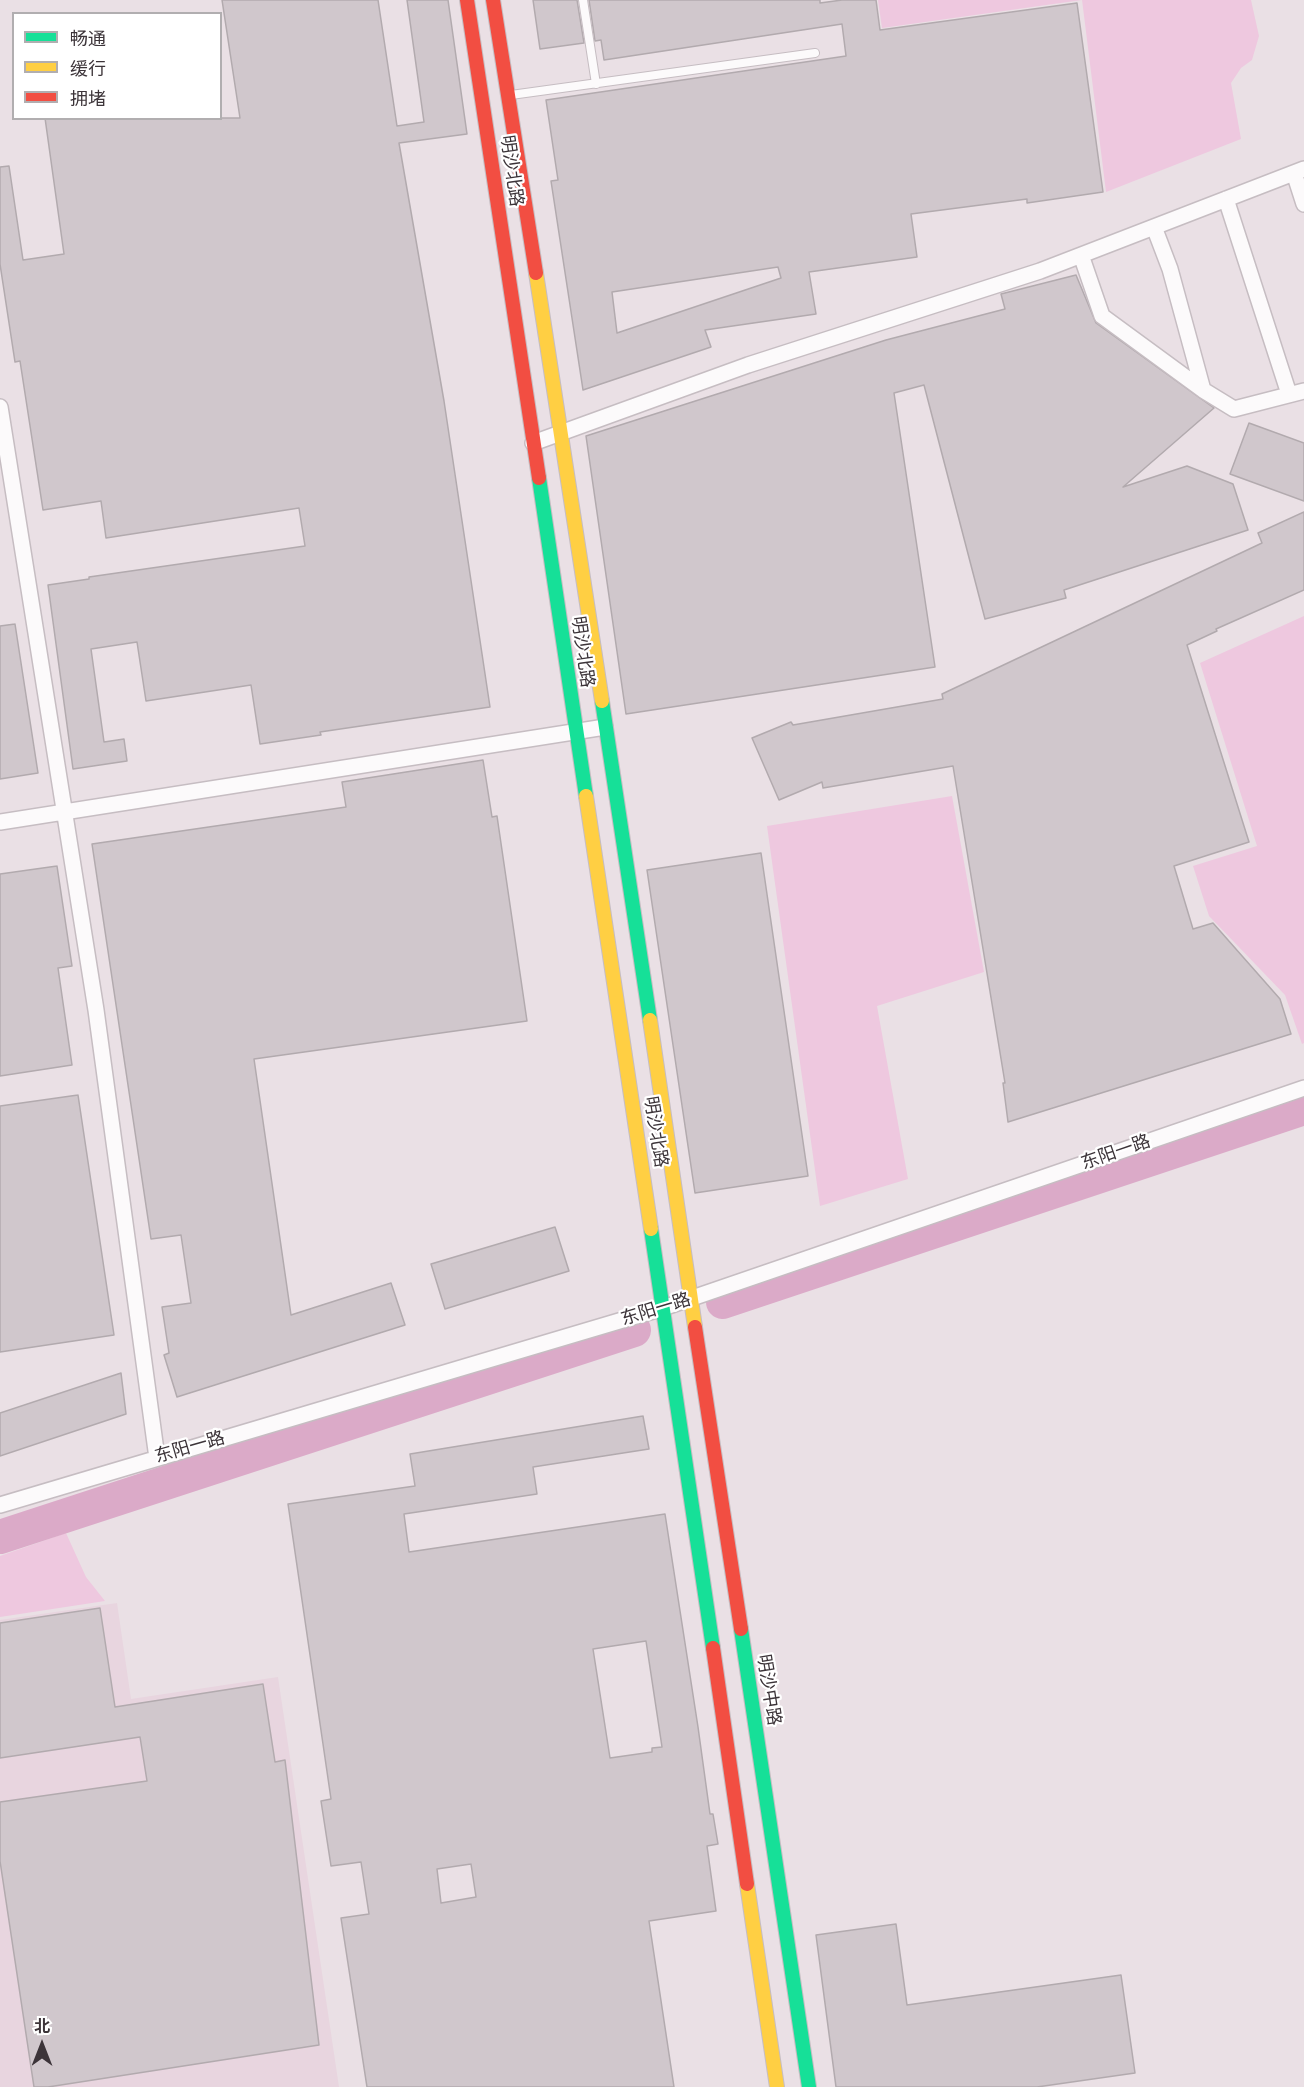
<!DOCTYPE html>
<meta charset="utf-8">
<style>
body{margin:0}
#map{position:relative;width:1304px;height:2087px;overflow:hidden;background:#eae0e5;font-family:Signika,"Noto Sans SC",sans-serif}
canvas{display:block}
.legend{position:absolute;left:12px;top:12px;width:210px;height:108px;box-sizing:border-box;background:#fff;border:2px solid #b1aeb0;margin:0;padding:8px 10px;list-style:none;font-size:18px;color:#3c3439}
.legend li{display:flex;align-items:center;gap:12px;height:30px}
.legend b{width:30px;border:2px solid #b1aeb0}
.north{position:absolute;left:12px;top:2015px;width:60px;height:60px;-webkit-text-stroke:4px #fff;paint-order:stroke;rotate:0deg;font-size:16px;font-weight:700;line-height:24px;text-align:center;color:#3c3439}
.north::after{content:'';display:block;margin:auto;width:21px;height:27px;background:#3c3439;clip-path:polygon(50% 0,100% 100%,50% 72%,0 100%)}
</style>
<div id="map">
<canvas width="1304" height="2087"></canvas>
<ul class="legend">
<li><b style="height:8px;background:#16e098"></b>畅通</li>
<li><b style="height:8px;background:#ffcf43"></b>缓行</li>
<li><b style="height:8px;background:#f24e42"></b>拥堵</li>
</ul>
<div class="north">北</div>
</div>
<script>
const g = document.querySelector('canvas').getContext('2d');
g.lineJoin = 'round';
function fill(path, color) { g.fillStyle = color; g.fill(path, 'evenodd'); }
const shape = rows => new Path2D(rows.map(r => 'M' + r).join(''));
function strokePath(path, color, width, dash) { g.strokeStyle = color; g.lineWidth = width; g.lineCap = dash ? 'butt' : 'round'; g.setLineDash(dash || []); g.stroke(path); }
function label(font, color, halo, rows, align = 'center') {
  g.font = font + ' Signika,"Noto Sans SC",sans-serif'; g.lineWidth = 4.5; g.setLineDash([]); g.textBaseline = 'middle'; g.strokeStyle = halo; g.fillStyle = color; for (const [text, x, y, turn = 0] of rows) {
    g.save(); g.translate(x, y); g.rotate((+turn || 0) * Math.PI / 180); g.textAlign = isNaN(turn) ? turn : align; if (halo) g.strokeText(text, 0, 0); g.fillText(text, 0, 0); g.restore();
  }
}
fill(shape([
 [117,1603,131,1699,278,1677,339,2087,0,2087,0,1620]
]), '#e8d5df');
fill(shape([
 [878,0,1082,0,882,28],
 [1082,0,1251,0,1259,36,1252,60,1241,68,1231,83,1241,139,1106,192],
 [1304,616,1304,1043,1302,1044,1285,995,1209,916,1193,866,1257,846,1200,663],
 [952,796,984,972,877,1006,908,1179,820,1206,767,826],
 [66,1533,86,1577,105,1601,0,1617,0,1556]
]), '#eec8df');
strokePath(shape([
 [723,1302,1304,1108],
 [0,1537,634,1330]
]), '#dbaac8', 34);
const building = shape([
 [222,0,378,0,397,126,424,122,407,0,448,0,467,134,399,143,444,401,490,707,320,732,321,735,260,744,251,685,146,701,137,642,91,649,104,742,124,739,127,761,73,769,48,585,89,579,89,577,305,546,299,508,106,538,101,501,43,510,20,361,15,362,0,264,0,167,9,166,23,260,64,254,45,118,240,118,222,0],
 [533,0,577,0,584,43,540,49,533,0],
 [589,0,820,0,820,3,842,0,876,0,880,30,1077,3,1103,192,1027,203,1027,199,911,214,917,257,809,272,816,314,705,330,711,347,583,390,551,181,558,180,546,100,846,56,842,24,604,60,601,40,595,41,589,0],
 [778,267,781,278,617,333,612,292,778,267],
 [1076,275,1096,323,1214,408,1123,487,1187,466,1233,484,1248,530,1064,590,1066,598,985,619,924,385,894,393,935,667,626,714,586,436,886,340,1005,309,1001,294,1076,275],
 [1249,423,1304,443,1304,501,1230,474,1249,423],
 [1304,512,1304,590,1216,629,1217,631,1187,645,1249,842,1174,866,1193,929,1213,923,1280,999,1291,1034,1008,1122,1003,1083,1005,1083,953,766,823,788,822,782,779,800,752,738,791,722,793,725,943,699,942,694,1262,543,1258,533,1304,512],
 [15,624,38,773,0,779,0,626,15,624],
 [483,760,492,817,497,816,527,1021,254,1059,291,1315,391,1283,405,1325,177,1397,164,1355,169,1353,162,1307,191,1303,181,1235,151,1239,92,844,346,807,342,782,483,760],
 [761,853,808,1176,695,1193,647,870,761,853],
 [57,866,72,966,58,968,72,1065,0,1076,0,874,57,866],
 [78,1095,114,1335,0,1352,0,1106,78,1095],
 [555,1227,569,1271,445,1309,431,1264,555,1227],
 [121,1373,126,1414,0,1456,0,1413,121,1373],
 [643,1416,649,1449,533,1467,537,1494,404,1514,409,1552,665,1514,698,1727,710,1814,713,1814,718,1844,707,1846,716,1911,649,1921,674,2087,367,2087,341,1918,369,1914,361,1862,331,1866,321,1801,331,1799,288,1504,415,1486,410,1454,643,1416],
 [646,1641,662,1747,652,1748,652,1752,610,1758,593,1649,646,1641],
 [471,1864,476,1897,441,1903,437,1869,471,1864],
 [100,1608,115,1707,263,1684,275,1762,285,1760,319,2045,48,2087,34,2087,0,1861,0,1802,147,1781,140,1737,0,1758,0,1623,100,1608],
 [896,1924,907,2005,1121,1975,1135,2073,1037,2087,836,2087,816,1935,896,1924]
]);
fill(building, '#d0c7cc');
strokePath(building, '#b2aaae', 1.5);
const lane = shape([
 [583,0,596,84],
 [511,95,815,53]
]);
const street = shape([
 [1294,173,1304,204],
 [1226,199,1289,394],
 [1154,227,1170,269,1203,390],
 [1081,255,1102,316,1203,390,1234,409,1304,391],
 [0,407,96,1010,157,1458],
 [533,443,748,365,1040,271,1304,169],
 [0,822,605,727],
 [0,1505,663,1308,1304,1088]
]);
const fast = shape([
 [539,478,586,796],
 [602,701,650,1020],
 [651,1229,713,1648],
 [741,1629,809,2087]
]);
const slow = shape([
 [536,273,602,701],
 [586,796,651,1229],
 [650,1020,695,1327],
 [747,1884,777,2087]
]);
const jam = shape([
 [467,0,539,478],
 [493,0,536,273],
 [695,1327,741,1629],
 [713,1648,747,1884]
]);
strokePath(lane, '#c6bdc2', 10);
strokePath(street, '#c6bdc2', 18);
strokePath(fast, '#c6bdc2', 16);
strokePath(slow, '#c6bdc2', 16);
strokePath(jam, '#c6bdc2', 16);
strokePath(lane, '#fcfafb', 8);
strokePath(street, '#fcfafb', 15);
strokePath(fast, '#16e098', 14);
strokePath(slow, '#ffcf43', 14);
strokePath(jam, '#f24e42', 14);
label('18px', '#3c3439', '#fff', [
 ["明沙北路",511,171,82],
 ["明沙北路",582,652,82],
 ["明沙北路",655,1132,81],
 ["东阳一路",1116,1153,-19],
 ["东阳一路",656,1310,-17],
 ["东阳一路",190,1448,-16],
 ["明沙中路",768,1690,81]
]);
</script>
